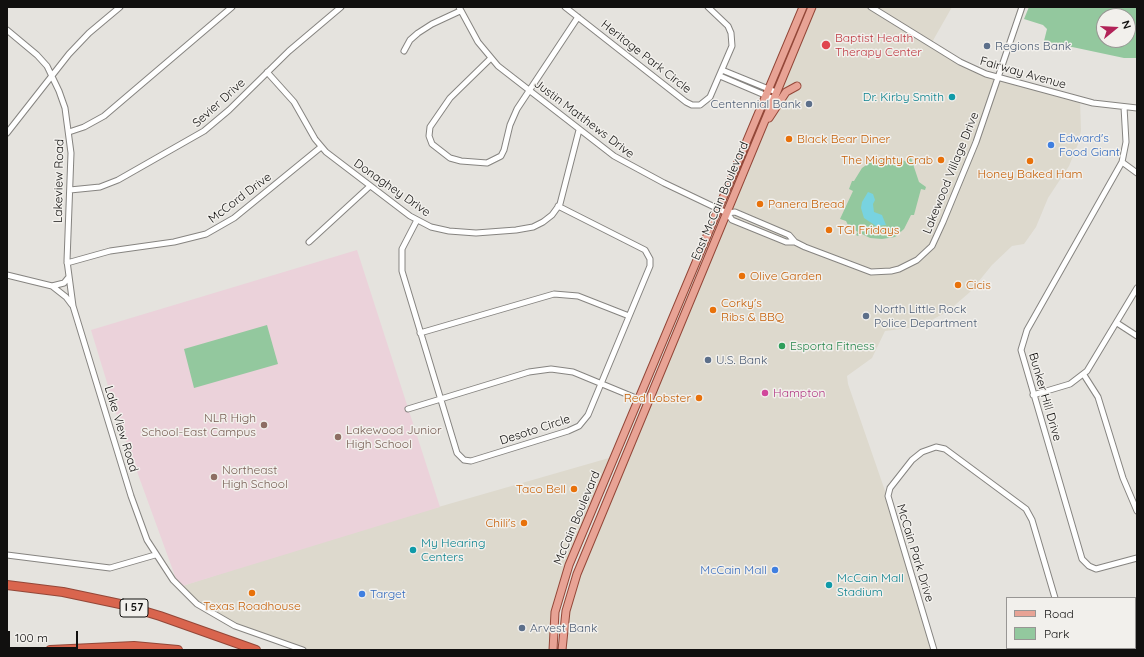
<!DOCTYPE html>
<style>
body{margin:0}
#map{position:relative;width:1144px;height:657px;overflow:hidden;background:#e5e3de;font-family:Quicksand,sans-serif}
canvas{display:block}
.frame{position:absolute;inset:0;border:8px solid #11100f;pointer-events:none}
.legend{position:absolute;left:1006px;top:597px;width:130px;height:52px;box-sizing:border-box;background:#f2f0ec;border:1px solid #989694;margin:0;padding:5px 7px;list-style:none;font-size:12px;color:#11100f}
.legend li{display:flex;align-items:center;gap:8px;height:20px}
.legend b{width:20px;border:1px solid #989694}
.north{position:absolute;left:1096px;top:8px;width:40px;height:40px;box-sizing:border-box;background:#f2f0ec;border:1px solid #989694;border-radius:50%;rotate:72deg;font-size:11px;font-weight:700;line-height:16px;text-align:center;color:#11100f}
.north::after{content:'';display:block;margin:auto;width:14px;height:18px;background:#b22358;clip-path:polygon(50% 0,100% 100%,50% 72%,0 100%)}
.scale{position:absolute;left:8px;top:631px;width:70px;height:18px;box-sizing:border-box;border:2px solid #11100f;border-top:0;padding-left:5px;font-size:12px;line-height:14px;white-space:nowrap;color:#11100f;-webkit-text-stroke:3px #f2f0ec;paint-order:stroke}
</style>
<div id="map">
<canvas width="1144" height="657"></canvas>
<div class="frame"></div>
<ul class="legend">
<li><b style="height:5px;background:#e8a395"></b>Road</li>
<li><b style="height:11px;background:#93c89e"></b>Park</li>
</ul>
<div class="north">N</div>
<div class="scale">100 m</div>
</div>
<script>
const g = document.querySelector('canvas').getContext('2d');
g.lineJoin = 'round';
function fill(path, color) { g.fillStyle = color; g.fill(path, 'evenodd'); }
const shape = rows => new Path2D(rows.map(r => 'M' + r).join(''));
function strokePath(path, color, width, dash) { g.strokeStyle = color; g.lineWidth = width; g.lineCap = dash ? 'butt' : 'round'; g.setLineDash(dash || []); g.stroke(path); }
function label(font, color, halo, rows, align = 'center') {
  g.font = font + ' Quicksand,sans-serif'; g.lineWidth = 3; g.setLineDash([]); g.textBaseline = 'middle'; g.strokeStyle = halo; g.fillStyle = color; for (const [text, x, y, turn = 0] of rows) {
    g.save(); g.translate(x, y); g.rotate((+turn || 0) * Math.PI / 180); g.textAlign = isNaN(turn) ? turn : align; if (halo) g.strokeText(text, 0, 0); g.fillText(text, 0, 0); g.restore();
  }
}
fill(shape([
 [812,7,952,7,931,44,966,65,1080,99,1081,131,1078,144,1069,166,1048,198,1036,227,1024,244,1012,246,992,265,970,292,948,311,930,321,909,328,885,331,872,358,847,376,848,384,892,511,934,650,562,650,573,587],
 [616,456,563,582,554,623,553,650,302,650,244,629,211,613,179,587,334,537]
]), '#ddd9cd');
fill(shape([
 [357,250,440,507,179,587,119,422,91,330]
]), '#ebd2da');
fill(shape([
 [1029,7,1137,7,1137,58,1124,58,1044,41,1047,29,1043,25,1024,19],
 [1104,16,1128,16,1128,40,1104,40],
 [897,158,905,161,911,158,919,182,926,187,925,190,921,189,914,215,911,215,904,229,895,237,882,239,870,238,860,233,858,236,856,235,858,232,849,227,846,221,840,219,853,191,849,189,852,181,854,181,862,168,872,161],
 [267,325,278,364,194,388,184,349]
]), '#93c89e');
fill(shape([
 [868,192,873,194,875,200,873,204,874,212,882,215,886,225,876,226,864,218,861,208,862,202]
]), '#78d3e0');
const minor = shape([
 [459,7,478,42,498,66,614,156,664,183,727,213,732,220,786,242,795,242],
 [565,7,686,102,692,105,700,105,710,97,732,46,731,33,728,26,708,7],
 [871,7,960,62,986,74,1093,103,1137,108],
 [7,30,37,55,47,66,59,91,65,108,71,153,67,261,73,306,131,496,147,540,173,580,197,604,235,626,303,650],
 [404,51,410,40,418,33,432,24,460,11],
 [491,58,450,98,430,127,429,136,432,144,450,158,461,161,487,163,501,156,504,150,510,125,517,109,578,17],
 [722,70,776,92],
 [267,72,294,102,315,139,326,152,410,216,431,227,449,231,476,233,516,230,533,227,543,222,552,215,560,204,579,130],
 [720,76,774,99],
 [1124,107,1126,142,1122,162,1027,330,1021,350,1082,559,1089,566,1096,569,1137,558],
 [69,132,84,127,104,116,232,7],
 [7,133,69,54,89,33,120,7],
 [1122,162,1137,173],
 [70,190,100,187,118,180,204,131,229,110,289,51,341,7],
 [727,213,735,212,789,235,795,242,805,247,871,272,891,271,899,269,917,260,932,246,943,222,976,142,1022,7],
 [417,220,402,249,402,271,457,453,464,460,471,461,568,431,579,426,588,415,650,266,650,259,645,250,558,206],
 [309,242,370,186],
 [67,263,110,251,174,242,206,234,234,218,321,147],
 [7,275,52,286,66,297,72,305],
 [52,286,64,283,68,278],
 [1117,323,1137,336],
 [420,333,554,294,578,296,629,316],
 [1084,375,1098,397,1123,478,1137,511],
 [1033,395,1070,384,1087,371,1137,288],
 [408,409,529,372,551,369,573,372,648,403],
 [7,555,110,568,155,555],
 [1071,648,1071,650],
 [934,650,888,496,890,488,912,460,922,452,936,447,945,449,1026,509,1032,520,1055,598]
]);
const major = shape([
 [769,118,786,92,797,86],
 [553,650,555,612,569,565,803,7],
 [562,650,566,611,577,574,812,7]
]);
const highway = shape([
 [7,585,63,592,120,604,160,616,256,650],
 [50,650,134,646,178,650]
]);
strokePath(minor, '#868480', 7);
strokePath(major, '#934738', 9);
strokePath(highway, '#934738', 10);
strokePath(minor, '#fff', 5);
strokePath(major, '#e8a395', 7);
strokePath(highway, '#d9654e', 8);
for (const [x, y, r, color] of [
 [826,45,5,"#e0444e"],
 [987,46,4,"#5c6f8a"],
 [952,97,4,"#0f9aa8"],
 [809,104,4,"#5c6f8a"],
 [789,139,4,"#e8710a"],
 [1051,145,4,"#3f7fe0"],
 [941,160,4,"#e8710a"],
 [1030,161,4,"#e8710a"],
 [760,204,4,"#e8710a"],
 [829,230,4,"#e8710a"],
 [742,276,4,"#e8710a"],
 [958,285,4,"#e8710a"],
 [713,310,4,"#e8710a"],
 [866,316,4,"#5c6f8a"],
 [782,346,4,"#2e9e5b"],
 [708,360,4,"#5c6f8a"],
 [765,393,4,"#d1479c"],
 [699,398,4,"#e8710a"],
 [264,425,4,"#8d6e63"],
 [338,437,4,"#8d6e63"],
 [214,477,4,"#8d6e63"],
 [574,489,4,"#e8710a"],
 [524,523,4,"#e8710a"],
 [413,550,4,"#0f9aa8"],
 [775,570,4,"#3f7fe0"],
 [829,585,4,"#0f9aa8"],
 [252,593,4,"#e8710a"],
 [362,594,4,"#3f7fe0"],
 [522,628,4,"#5c6f8a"]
]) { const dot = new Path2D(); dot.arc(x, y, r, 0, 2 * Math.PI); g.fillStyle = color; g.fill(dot); strokePath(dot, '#f2f0ec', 1.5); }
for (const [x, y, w] of [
 [134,608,28]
]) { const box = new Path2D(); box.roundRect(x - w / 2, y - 9, w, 18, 3); g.fillStyle = '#f2f0ec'; g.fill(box); strokePath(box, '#11100f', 1); }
label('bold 11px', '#11100f', null, [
 ["I 57",134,608]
]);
label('12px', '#be3a42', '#f2f0ec', [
 ["Baptist Health",835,38],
 ["Therapy Center",835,52]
], 'left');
label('12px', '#4e5e75', '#f2f0ec', [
 ["Regions Bank",995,46],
 ["Centennial Bank",801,104,"right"],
 ["North Little Rock",874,309],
 ["Police Department",874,323],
 ["U.S. Bank",716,360],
 ["Arvest Bank",530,628]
], 'left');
label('12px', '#11100f', '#f2f0ec', [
 ["Heritage Park Circle",646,57,38],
 ["Fairway Avenue",1023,73,16],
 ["Sevier Drive",219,103,-42],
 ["Justin Matthews Drive",584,119,37],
 ["Lakewood Village Drive",951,173,-68],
 ["Lakeview Road",59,181,-89],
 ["Donaghey Drive",392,188,35],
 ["McCord Drive",240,198,-37],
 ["East McCain Boulevard",720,201,-67],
 ["Bunker Hill Drive",1045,397,74],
 ["Lake View Road",121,429,73],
 ["Desoto Circle",535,430,-18],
 ["McCain Boulevard",577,518,-67],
 ["McCain Park Drive",915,553,73]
]);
label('12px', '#0d838f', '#f2f0ec', [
 ["Dr. Kirby Smith",944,97,"right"],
 ["My Hearing",421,543],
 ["Centers",421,557],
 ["McCain Mall",837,578],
 ["Stadium",837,592]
], 'left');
label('12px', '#366cbe', '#f2f0ec', [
 ["Edward's",1059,138],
 ["Food Giant",1059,152],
 ["McCain Mall",767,570,"right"],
 ["Target",370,594]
], 'left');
label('12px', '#c56008', '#f2f0ec', [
 ["Black Bear Diner",797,139],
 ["The Mighty Crab",933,160,"right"],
 ["Honey Baked Ham",1030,174,"center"],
 ["Panera Bread",768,204],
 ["TGI Fridays",837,230],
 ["Olive Garden",750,276],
 ["Cicis",966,285],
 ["Corky's",721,303],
 ["Ribs & BBQ",721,317],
 ["Red Lobster",691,398,"right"],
 ["Taco Bell",566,489,"right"],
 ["Chili's",516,523,"right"],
 ["Texas Roadhouse",252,606,"center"]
], 'left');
label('12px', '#27864d', '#f2f0ec', [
 ["Esporta Fitness",790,346]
], 'left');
label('12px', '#b23c85', '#f2f0ec', [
 ["Hampton",773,393]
], 'left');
label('12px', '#785e54', '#f2f0ec', [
 ["NLR High",256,418,"right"],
 ["School-East Campus",256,432,"right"],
 ["Lakewood Junior",346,430],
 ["High School",346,444],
 ["Northeast",222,470],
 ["High School",222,484]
], 'left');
</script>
